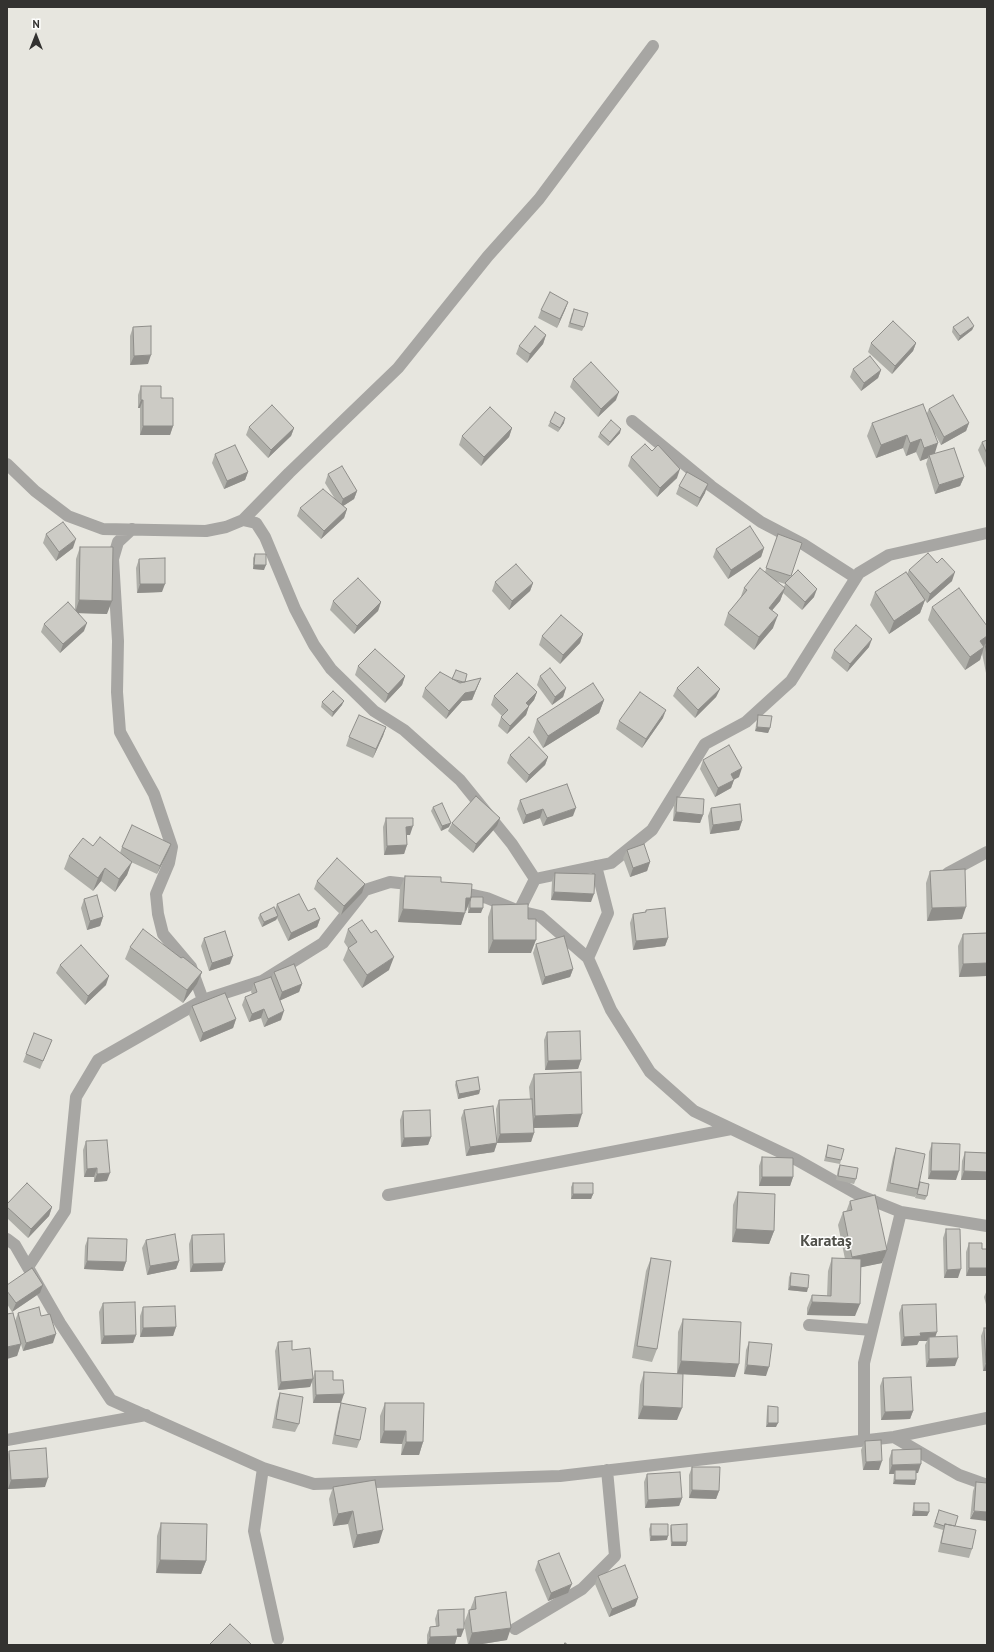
<!DOCTYPE html>
<meta charset="utf-8">
<style>
body{margin:0}
#map{position:relative;width:994px;height:1652px;overflow:hidden;background:#e7e6df;font-family:"PT Sans",sans-serif}
canvas{display:block}
.frame{position:absolute;inset:0;border:8px solid #333230;pointer-events:none}
.north{position:absolute;left:16px;top:16px;width:40px;height:40px;-webkit-text-stroke:3px #fffffe;paint-order:stroke;rotate:0deg;font-size:11px;font-weight:700;line-height:16px;text-align:center;color:#333230}
.north::after{content:'';display:block;margin:auto;width:14px;height:18px;background:#333230;clip-path:polygon(50% 0,100% 100%,50% 72%,0 100%)}
</style>
<div id="map">
<canvas width="994" height="1652"></canvas>
<div class="frame"></div>
<div class="north">N</div>
</div>
<script>
const g = document.querySelector('canvas').getContext('2d');
g.lineJoin = 'round';
const shape = rows => new Path2D(rows.map(r => 'M' + r).join(''));
function strokePath(path, color, width, dash) { g.strokeStyle = color; g.lineWidth = width; g.lineCap = dash ? 'butt' : 'round'; g.setLineDash(dash || []); g.stroke(path); }
function fill(path, color) { g.fillStyle = color; g.fill(path, 'evenodd'); }
function label(font, color, halo, rows, align = 'center') {
  g.font = font + ' "PT Sans",sans-serif'; g.lineWidth = 3; g.setLineDash([]); g.textBaseline = 'middle'; g.strokeStyle = halo; g.fillStyle = color; for (const [text, x, y, turn = 0] of rows) {
    g.save(); g.translate(x, y); g.rotate((+turn || 0) * Math.PI / 180); g.textAlign = isNaN(turn) ? turn : align; if (halo) g.strokeText(text, 0, 0); g.fillText(text, 0, 0); g.restore();
  }
}
strokePath(shape([
 [632,421,711,486,761,522,803,544,856,578],
 [7,464,35,491,68,516,103,529,206,531,226,527,243,520,256,523,265,537,295,609,314,645,331,669,374,711,404,730,460,780,512,844,535,879],
 [243,520,289,473,398,368,488,256,539,199,653,46],
 [132,529,118,542,113,559,118,641,117,692,120,732,154,794,172,847,169,863,156,894,158,914,163,934,191,967,203,1000],
 [948,873,987,852],
 [455,891,487,898,519,911,540,916,588,958,611,1010,650,1072,694,1111,797,1160,859,1195,901,1212,987,1226],
 [519,911,535,879,611,863,652,830,705,744,746,722,791,681,859,573,889,555,987,533],
 [588,958,608,913,596,866],
 [388,1195,731,1129],
 [7,1239,15,1245,60,1323,111,1400,263,1468,314,1484,560,1476,894,1437,987,1418],
 [28,1267,65,1211,76,1097,98,1060,203,1000,262,981,323,943,365,890,390,882,417,885],
 [809,1325,872,1330],
 [894,1437,959,1475,987,1485],
 [7,1440,146,1415],
 [864,1440,864,1363,901,1212],
 [263,1468,254,1531,278,1639],
 [515,1629,582,1589,615,1556,607,1470]
]), '#a7a6a3', 12);
fill(shape([
 [568,302,565,310,557,328,538,318,541,310],
 [572,313,584,327,582,331,568,327],
 [974,326,972,330,958,341,952,332,953,327],
 [133,327,148,364,130,365,130,336],
 [546,335,543,344,527,363,516,354,519,346],
 [871,343,916,343,913,351,892,374,868,352],
 [853,369,881,370,878,378,861,391,850,377],
 [573,379,616,400,598,417,570,387],
 [141,386,161,398,173,426,170,435,140,435,140,408,138,408,138,395],
 [929,409,969,423,966,431,941,445,935,434,934,454,964,477,960,486,935,494,926,464,928,458,920,461,916,452,906,456,903,448,876,458,867,436,872,423,927,413],
 [550,422,564,423,558,432,548,426],
 [249,427,294,428,291,436,268,458,246,435],
 [512,428,509,437,481,466,459,445,462,436],
 [600,433,620,433,608,446,598,437],
 [987,440,987,470,978,450,982,442],
 [215,454,248,472,245,480,224,489,212,463],
 [631,457,677,478,657,497,628,466],
 [328,474,357,491,354,499,343,506,347,509,344,518,321,539,297,516,300,508,335,499,325,483],
 [679,486,705,493,697,507,676,494],
 [46,534,73,548,56,561,43,543],
 [778,534,802,543,790,578,814,597,802,610,783,593,780,601,772,610,773,628,754,650,724,625,728,613,740,599,744,588,765,572],
 [776,581,785,584,784,587],
 [80,547,107,614,79,613,84,631,60,653,41,632,44,624,75,609,76,559],
 [764,548,761,557,728,579,713,557,716,549],
 [255,554,264,570,253,569,253,558],
 [139,559,162,592,137,593,136,568],
 [909,570,952,581,927,603,925,600,920,613,889,634,870,605,875,592,907,574],
 [495,582,533,583,530,591,509,610,492,591],
 [333,601,381,602,378,611,354,634,330,610],
 [932,607,987,626,987,672,986,673,982,653,980,660,965,670,928,620],
 [583,634,580,643,560,664,539,645,542,636],
 [869,647,847,672,831,658,834,650],
 [358,666,405,676,402,685,385,703,355,675],
 [540,676,566,688,563,697,552,705,537,685],
 [481,678,472,700,462,701,446,719,422,697,425,688,452,679,465,682],
 [677,688,720,689,716,697,695,718,673,696],
 [537,692,534,700,529,706,526,715,507,734,498,726,501,717,502,716,491,705,494,696],
 [604,700,599,713,543,748,533,732,537,719],
 [322,702,342,705,332,717,321,707],
 [758,715,770,728,768,733,755,731,757,719],
 [663,718,642,748,616,729,619,721],
 [386,727,383,736,373,758,346,746,349,737],
 [510,755,548,757,545,765,526,783,507,763],
 [703,760,739,777,734,779,731,788,715,797,700,769],
 [677,797,703,815,700,823,673,821,674,805],
 [520,800,573,816,543,826,540,818,523,824,517,809],
 [433,807,449,827,441,831,431,811],
 [711,808,742,821,739,830,710,834,708,816],
 [386,818,410,835,406,835,407,845,404,854,384,855,383,827],
 [452,823,497,826,473,853,448,831],
 [93,846,120,853,122,847,168,852,157,874,131,862,127,875,115,892,101,881,93,891,64,869,69,856],
 [627,850,650,862,647,871,630,877,623,858],
 [930,871,962,919,927,921,926,883],
 [555,873,591,902,551,900,552,881],
 [405,876,441,882,471,897,481,913,468,913,468,906,466,911,465,911,461,925,398,922,400,888],
 [317,881,362,893,341,915,314,889],
 [84,899,103,917,100,926,87,930,81,908],
 [277,904,308,911,320,919,317,927,288,941,277,918,276,920,262,927,258,918,260,914,275,910],
 [492,905,528,919,531,953,488,953,488,917],
 [646,910,668,938,665,946,633,950,630,923,633,914,645,912],
 [348,929,389,970,362,988,343,960,348,948,344,942],
 [987,933,987,973,986,976,959,977,958,946,963,934],
 [204,938,230,964,209,971,201,946],
 [536,944,573,969,570,977,542,985,533,953],
 [130,947,181,958,202,972,197,984,183,1003,125,959],
 [60,965,106,985,85,1005,56,973],
 [274,972,302,984,299,992,280,1000,281,1020,264,1027,261,1018,249,1022,242,1005,245,997,252,994,251,992,254,983,272,977],
 [192,1006,236,1019,233,1028,200,1042,189,1015],
 [547,1032,581,1060,578,1069,545,1070,544,1040],
 [52,1040,40,1069,23,1062,26,1054],
 [534,1074,578,1127,534,1128,534,1133,531,1142,497,1143,494,1152,466,1156,461,1118,464,1110,497,1139,496,1109,499,1100,530,1099,529,1087],
 [456,1081,480,1090,479,1094,458,1099,455,1085],
 [403,1111,431,1137,428,1145,401,1147,400,1120],
 [86,1141,107,1181,94,1182,94,1177,84,1177,83,1150],
 [932,1143,956,1180,928,1179,929,1152],
 [828,1145,841,1160,840,1164,824,1161],
 [896,1148,920,1182,927,1196,925,1200,915,1198,916,1195,915,1197,886,1191,893,1157],
 [965,1152,987,1153,987,1177,986,1180,961,1180,962,1161],
 [762,1157,793,1177,790,1186,759,1186,759,1166],
 [840,1165,856,1179,854,1184,836,1180,838,1169],
 [573,1183,593,1194,591,1199,571,1199,571,1187],
 [738,1192,774,1231,769,1244,732,1242,733,1205],
 [850,1201,882,1263,861,1267,855,1316,807,1315,807,1308,812,1295,827,1296,828,1271,832,1258,845,1259,838,1225,843,1212,846,1212],
 [7,1204,52,1207,49,1216,28,1238,7,1218],
 [946,1229,958,1278,944,1278,943,1238],
 [192,1235,225,1263,222,1271,190,1272,189,1244],
 [88,1238,126,1262,123,1271,84,1269,85,1246],
 [146,1240,179,1261,176,1269,147,1275,142,1248],
 [969,1243,982,1249,966,1276,966,1252],
 [651,1258,657,1349,652,1362,632,1358,646,1271],
 [791,1273,807,1292,788,1290,789,1277],
 [7,1285,40,1293,12,1312,7,1304],
 [987,1290,987,1308,984,1297],
 [103,1303,136,1335,133,1343,101,1344,99,1312],
 [902,1305,935,1336,955,1366,926,1367,925,1345,927,1341,919,1341,917,1345,901,1346,899,1313],
 [143,1307,176,1327,173,1336,140,1337,140,1316],
 [18,1313,41,1316,53,1343,23,1351,21,1344,17,1356,15,1321],
 [683,1319,735,1377,683,1374,677,1420,638,1419,640,1385,644,1372,677,1374,678,1332],
 [984,1328,987,1371,983,1371,981,1336],
 [278,1342,292,1350,313,1378,315,1371,333,1380,341,1403,313,1403,312,1381,310,1387,278,1390,275,1351],
 [749,1342,766,1376,744,1374,746,1350],
 [883,1378,913,1411,910,1419,881,1420,880,1386],
 [280,1393,299,1424,295,1432,272,1428,277,1401],
 [341,1403,360,1440,357,1448,332,1444,338,1412],
 [385,1403,423,1442,419,1455,401,1455,402,1444,380,1443,380,1416],
 [768,1406,776,1427,766,1427,767,1410],
 [865,1441,879,1470,863,1470,861,1450],
 [892,1450,918,1473,916,1473,916,1480,915,1485,893,1484,894,1474,889,1474,889,1459],
 [9,1451,45,1487,8,1489,7,1457],
 [692,1467,719,1491,716,1499,689,1498,689,1475],
 [647,1474,682,1498,679,1506,645,1508,644,1482],
 [976,1482,987,1483,970,1519,973,1491],
 [333,1487,379,1543,353,1548,348,1524,333,1526,329,1499],
 [914,1503,929,1512,927,1516,912,1516,913,1507],
 [939,1510,955,1526,972,1549,969,1558,938,1552,943,1530,933,1527],
 [161,1523,206,1561,201,1574,156,1573,157,1536],
 [651,1524,667,1540,650,1541,649,1529],
 [671,1525,687,1542,686,1546,671,1546,670,1529],
 [538,1561,568,1593,548,1601,535,1570],
 [598,1576,638,1598,635,1606,609,1617,595,1584],
 [475,1597,507,1640,476,1645,468,1645,464,1623,469,1610,470,1610],
 [438,1610,461,1637,457,1637,455,1644,427,1645,427,1635,430,1627,436,1626,435,1619]
]), '#afafa9');
fill(shape([
 [568,302,565,310,557,328,560,319],
 [974,326,972,330,958,341,960,336],
 [546,335,543,344,527,363,530,354],
 [916,343,913,351,892,374,895,366],
 [151,355,148,364,130,365,134,356],
 [881,370,878,378,861,391,864,383],
 [619,392,616,400,598,417,601,409],
 [141,400,143,400,140,408,138,408],
 [565,418,564,423,558,432],
 [969,423,966,431,941,445,944,437],
 [143,426,173,426,170,435,140,435],
 [294,428,291,436,268,458,271,450],
 [512,428,509,437,481,466,484,457],
 [621,429,620,433,608,446,610,442],
 [907,435,903,448,876,458,881,445],
 [921,439,916,452,906,456,910,443],
 [938,443,934,456,929,455,928,458,920,461,924,448],
 [680,469,677,478,657,497,660,488],
 [248,472,245,480,224,489,227,481],
 [964,477,960,486,935,494,939,485],
 [708,484,705,493,697,507,700,498],
 [357,491,354,499,340,508,343,499],
 [347,509,344,518,321,539,324,531],
 [76,539,73,548,56,561,59,552],
 [764,548,761,557,728,579,731,570],
 [254,565,266,565,264,570,253,569],
 [955,572,952,581,927,603,930,594],
 [533,583,530,591,509,610,512,601],
 [140,584,165,584,162,592,137,593],
 [785,588,780,601,764,620,769,608],
 [817,589,814,597,802,610,805,602],
 [79,600,112,601,107,614,75,613],
 [925,600,920,613,889,634,894,621],
 [381,602,378,611,354,634,357,626],
 [778,615,773,628,754,650,759,637],
 [87,623,84,631,60,653,63,644],
 [583,634,580,643,560,664,563,655],
 [987,636,987,646,985,644,983,648,984,647,980,660,965,670,970,657,980,641],
 [872,639,869,647,847,672,850,664],
 [405,676,402,685,385,703,388,694],
 [481,678,472,700,462,701,446,719,449,711,465,693],
 [566,688,563,697,552,705,555,697],
 [720,689,716,697,695,718,698,710],
 [537,692,534,700,529,706,526,715,507,734,510,726,526,703],
 [604,700,599,713,543,748,548,736],
 [344,701,342,705,332,717,333,712],
 [666,710,663,718,642,748,646,739],
 [386,727,383,736,373,758,376,749],
 [757,727,770,728,768,733,755,731],
 [548,757,545,765,526,783,529,775],
 [742,768,739,777,728,783,731,774],
 [734,780,731,788,715,797,718,788],
 [576,808,573,816,543,826,547,818],
 [543,809,540,818,523,824,526,815],
 [676,812,703,815,700,823,673,821],
 [500,818,497,826,473,853,476,844],
 [742,821,739,830,710,834,713,825],
 [451,823,449,827,441,831,442,826],
 [413,826,410,835,403,835,406,827],
 [171,844,168,852,157,874,160,866],
 [407,845,404,854,384,855,387,846],
 [132,862,127,875,115,892,119,879],
 [650,862,647,871,630,877,633,868],
 [105,868,101,881,93,891,98,878],
 [365,884,362,893,341,915,344,906],
 [554,892,594,894,591,902,551,900],
 [466,898,471,898,466,911,462,911],
 [966,907,962,919,927,921,932,908],
 [470,908,483,908,481,913,468,913],
 [403,909,465,913,461,925,398,922],
 [278,916,276,920,262,927,264,922],
 [103,917,100,926,87,930,90,921],
 [320,919,317,927,288,941,291,933],
 [668,938,665,946,633,950,636,941],
 [493,940,536,940,531,953,488,953],
 [233,956,230,964,209,971,212,963],
 [394,957,389,970,362,988,367,975],
 [987,963,987,973,986,976,959,977,963,964],
 [573,969,570,977,542,985,545,977],
 [202,972,197,984,183,1003,187,990],
 [109,976,106,985,85,1005,88,996],
 [302,984,299,992,279,1001,282,992],
 [264,1009,261,1018,249,1022,252,1014],
 [284,1011,281,1020,264,1027,268,1019],
 [236,1019,233,1028,200,1042,203,1033],
 [581,1060,578,1069,545,1070,548,1061],
 [480,1090,479,1094,458,1099,459,1094],
 [582,1114,578,1127,531,1128,535,1116],
 [534,1133,531,1142,497,1143,500,1134],
 [431,1137,428,1145,401,1147,404,1138],
 [497,1143,494,1152,466,1156,470,1147],
 [97,1168,94,1177,84,1177,87,1169],
 [931,1171,959,1171,956,1180,928,1179],
 [964,1171,987,1172,987,1177,986,1180,961,1180],
 [110,1173,107,1181,94,1182,97,1174],
 [762,1177,793,1177,790,1186,759,1186],
 [573,1194,593,1194,591,1199,571,1199],
 [52,1207,49,1216,28,1238,31,1229],
 [736,1229,774,1231,769,1244,732,1242],
 [887,1250,882,1263,848,1270,852,1257],
 [87,1261,126,1262,123,1271,84,1269],
 [179,1261,176,1269,147,1275,150,1266],
 [225,1263,222,1271,190,1272,193,1264],
 [969,1268,987,1268,987,1276,966,1276],
 [961,1269,958,1278,944,1278,947,1270],
 [43,1285,40,1293,12,1312,16,1303],
 [790,1286,808,1288,807,1292,788,1290],
 [812,1302,860,1304,855,1316,807,1315],
 [176,1327,173,1336,140,1337,143,1328],
 [937,1332,934,1341,929,1337,927,1341,919,1341,917,1345,901,1346,904,1337,920,1333],
 [56,1334,53,1343,23,1351,26,1343],
 [136,1335,133,1343,101,1344,104,1336],
 [21,1344,17,1356,7,1359,7,1347],
 [958,1358,955,1366,926,1367,929,1359],
 [681,1361,739,1364,735,1377,677,1374],
 [987,1362,987,1371,983,1371,986,1363],
 [747,1365,769,1367,766,1376,744,1374],
 [313,1379,310,1387,278,1390,281,1382],
 [344,1394,341,1403,313,1403,316,1395],
 [643,1406,682,1408,677,1420,638,1419],
 [913,1411,910,1419,881,1420,885,1412],
 [768,1423,778,1423,776,1427,766,1427],
 [384,1431,406,1431,402,1444,380,1443],
 [406,1442,423,1442,419,1455,401,1455],
 [882,1461,879,1470,863,1470,866,1462],
 [921,1464,918,1473,895,1474,895,1470,894,1474,889,1474,892,1465],
 [48,1478,45,1487,8,1489,11,1480],
 [895,1480,916,1480,915,1485,893,1484],
 [692,1490,719,1491,716,1499,689,1498],
 [682,1498,679,1506,645,1508,648,1500],
 [353,1511,348,1524,333,1526,338,1514],
 [914,1511,929,1512,927,1516,912,1516],
 [974,1511,987,1512,987,1521,970,1519],
 [383,1530,379,1543,353,1548,357,1535],
 [651,1536,668,1536,667,1540,650,1541],
 [672,1542,687,1542,686,1546,671,1546],
 [160,1560,206,1561,201,1574,156,1573],
 [572,1584,568,1593,548,1601,551,1593],
 [638,1598,635,1606,609,1617,612,1609],
 [511,1628,507,1640,476,1645,468,1645,472,1633],
 [457,1629,464,1629,461,1637,457,1637,455,1644,427,1645,430,1637]
]), '#8f8e8a');
const building = shape([
 [550,292,568,302,560,319,541,310,550,292],
 [574,309,588,313,584,327,570,323,574,309],
 [968,317,974,326,960,336,953,327,968,317],
 [893,321,916,343,895,366,871,343,893,321],
 [151,326,151,355,134,356,133,327,151,326],
 [535,326,546,335,530,354,519,346,535,326],
 [870,356,881,370,864,383,853,369,870,356],
 [591,362,619,392,601,409,573,379,591,362],
 [141,386,161,386,161,398,173,398,173,426,143,426,143,400,141,400,141,386],
 [953,395,969,423,944,437,929,409,953,395],
 [923,404,938,443,924,448,921,439,910,443,907,435,881,445,872,423,923,404],
 [272,405,294,428,271,450,249,427,272,405],
 [490,407,512,428,484,457,462,436,490,407],
 [555,412,565,418,560,428,550,422,555,412],
 [611,420,621,429,610,442,600,433,611,420],
 [987,440,987,454,982,442,987,440],
 [645,444,652,451,658,445,680,469,660,488,631,457,645,444],
 [235,445,248,472,227,481,215,454,235,445],
 [954,448,964,477,939,485,929,455,954,448],
 [342,466,357,491,343,499,328,474,342,466],
 [687,472,708,484,700,498,679,486,687,472],
 [323,489,347,509,324,531,300,508,323,489],
 [63,522,76,539,59,552,46,534,63,522],
 [750,526,764,548,731,570,716,549,750,526],
 [778,534,802,543,791,576,766,568,778,534],
 [80,547,113,547,112,601,79,600,80,547],
 [928,553,937,563,942,558,955,572,930,594,909,570,928,553],
 [255,554,266,554,266,565,254,565,255,554],
 [165,558,165,584,140,584,139,559,165,558],
 [516,564,533,583,512,601,495,582,516,564],
 [760,568,785,588,769,608,778,615,759,637,728,613,747,590,744,588,760,568],
 [798,570,817,589,805,602,785,583,798,570],
 [906,572,925,600,894,621,875,592,906,572],
 [358,578,381,602,357,626,333,601,358,578],
 [959,588,987,626,987,636,980,641,984,647,970,657,932,607,959,588],
 [68,602,87,623,63,644,44,624,68,602],
 [561,615,583,634,563,655,542,636,561,615],
 [856,625,872,639,850,664,834,650,856,625],
 [987,643,987,655,985,644,987,643],
 [375,649,405,676,388,694,358,666,375,649],
 [698,667,720,689,698,710,677,688,698,667],
 [550,668,566,688,555,697,540,676,550,668],
 [456,670,467,674,465,682,463,682,452,679,456,670],
 [440,672,460,683,481,678,475,691,465,693,449,711,425,688,440,672],
 [517,673,537,692,526,703,529,706,510,726,501,717,508,710,494,696,517,673],
 [593,683,604,700,548,736,537,719,593,683],
 [333,691,344,701,333,712,322,702,333,691],
 [640,692,666,710,646,739,619,721,640,692],
 [359,715,386,727,376,749,349,737,359,715],
 [758,715,772,716,770,728,757,727,758,715],
 [529,737,548,757,529,775,510,755,529,737],
 [729,745,742,768,731,774,734,780,718,788,703,760,729,745],
 [567,784,576,808,547,818,543,809,526,815,520,800,567,784],
 [476,796,500,818,476,844,452,823,476,796],
 [677,797,704,799,703,815,676,812,677,797],
 [442,803,451,823,442,826,433,807,442,803],
 [740,804,742,821,713,825,711,808,740,804],
 [386,818,413,818,413,826,406,827,407,845,387,846,386,818],
 [132,825,171,844,160,866,122,847,132,825],
 [100,837,132,862,119,879,105,868,98,878,69,856,83,838,93,846,100,837],
 [644,844,650,862,633,868,627,850,644,844],
 [337,858,365,884,344,906,317,881,337,858],
 [965,869,966,907,932,908,930,871,965,869],
 [555,873,595,874,594,894,554,892,555,873],
 [405,876,441,877,441,882,472,884,471,898,466,898,465,913,403,909,405,876],
 [299,894,308,911,315,908,320,919,291,933,277,904,299,894],
 [97,895,103,917,90,921,84,899,97,895],
 [471,897,483,897,483,908,470,908,470,902,471,897],
 [528,904,528,919,536,919,536,940,493,940,492,905,528,904],
 [274,907,278,916,264,922,260,914,274,907],
 [665,908,668,938,636,941,633,914,646,912,646,910,665,908],
 [362,920,371,933,376,930,394,957,367,975,348,948,357,942,348,929,362,920],
 [143,929,181,958,183,957,202,972,187,990,130,947,143,929],
 [225,931,233,956,212,963,204,938,225,931],
 [987,933,987,963,963,964,963,934,987,933],
 [564,936,573,969,545,977,536,944,564,936],
 [81,945,109,976,88,996,60,965,81,945],
 [294,964,302,984,282,992,274,972,294,964],
 [271,977,284,1011,268,1019,264,1009,252,1014,245,997,257,992,254,983,271,977],
 [225,993,236,1019,203,1033,192,1006,225,993],
 [580,1031,581,1060,548,1061,547,1032,580,1031],
 [34,1033,52,1040,43,1061,26,1054,34,1033],
 [581,1072,582,1114,535,1116,534,1074,581,1072],
 [478,1077,480,1090,459,1094,456,1081,478,1077],
 [532,1099,534,1133,500,1134,499,1100,532,1099],
 [493,1106,497,1143,470,1147,464,1110,493,1106],
 [430,1110,431,1137,404,1138,403,1111,430,1110],
 [107,1140,110,1173,97,1174,97,1168,87,1169,86,1141,107,1140],
 [932,1143,960,1144,959,1171,931,1171,932,1143],
 [828,1145,844,1149,841,1160,826,1157,828,1145],
 [896,1148,925,1154,918,1189,890,1183,896,1148],
 [965,1152,987,1153,987,1172,964,1171,965,1152],
 [762,1157,793,1158,793,1177,762,1177,762,1157],
 [840,1165,858,1168,856,1179,838,1176,840,1165],
 [920,1182,929,1184,927,1196,917,1194,920,1182],
 [27,1183,52,1207,31,1229,7,1207,7,1204,27,1183],
 [573,1183,593,1183,593,1194,573,1194,573,1183],
 [738,1192,775,1194,774,1231,736,1229,738,1192],
 [875,1195,887,1250,852,1257,843,1212,852,1210,850,1201,875,1195],
 [946,1229,960,1229,961,1269,947,1270,946,1229],
 [175,1234,179,1261,150,1266,146,1240,175,1234],
 [224,1234,225,1263,193,1264,192,1235,224,1234],
 [88,1238,127,1239,126,1262,87,1261,88,1238],
 [969,1243,982,1243,982,1249,987,1249,987,1268,969,1268,969,1243],
 [651,1258,671,1261,657,1349,637,1346,651,1258],
 [832,1258,861,1259,860,1304,812,1302,812,1295,831,1296,832,1258],
 [32,1268,43,1285,16,1303,7,1291,7,1285,32,1268],
 [791,1273,809,1275,808,1288,790,1286,791,1273],
 [135,1302,136,1335,104,1336,103,1303,135,1302],
 [936,1304,937,1332,920,1333,921,1336,904,1337,902,1305,936,1304],
 [175,1306,176,1327,143,1328,143,1307,175,1306],
 [39,1307,41,1316,50,1314,56,1334,26,1343,18,1313,39,1307],
 [13,1313,21,1344,7,1347,7,1314,13,1313],
 [683,1319,741,1322,739,1364,681,1361,683,1319],
 [984,1328,987,1328,987,1362,986,1363,984,1328],
 [957,1336,958,1358,929,1359,929,1337,957,1336],
 [292,1341,292,1350,310,1348,313,1379,281,1382,278,1342,292,1341],
 [749,1342,772,1344,769,1367,747,1365,749,1342],
 [315,1371,333,1371,333,1380,343,1380,344,1394,316,1395,315,1371],
 [644,1372,683,1374,682,1408,643,1406,644,1372],
 [911,1377,913,1411,885,1412,883,1378,911,1377],
 [280,1393,303,1397,299,1424,276,1419,280,1393],
 [341,1403,366,1408,360,1440,335,1435,341,1403],
 [385,1403,424,1403,423,1442,406,1442,406,1431,384,1431,385,1403],
 [768,1406,778,1407,778,1423,768,1423,768,1406],
 [881,1440,882,1461,866,1462,865,1441,881,1440],
 [46,1448,48,1478,11,1480,9,1451,46,1448],
 [921,1449,921,1464,892,1465,892,1450,921,1449],
 [692,1467,720,1467,719,1491,692,1490,692,1467],
 [895,1470,916,1470,916,1480,895,1480,895,1470],
 [680,1472,682,1498,648,1500,647,1474,680,1472],
 [375,1480,383,1530,357,1535,353,1511,338,1514,333,1487,375,1480],
 [976,1482,987,1483,987,1512,974,1511,976,1482],
 [914,1503,929,1503,929,1512,914,1511,914,1503],
 [939,1510,958,1516,955,1526,945,1524,944,1526,935,1523,939,1510],
 [161,1523,207,1524,206,1561,160,1560,161,1523],
 [651,1524,668,1524,668,1536,651,1536,651,1524],
 [687,1524,687,1542,672,1542,671,1525,687,1524],
 [945,1524,976,1530,972,1549,941,1543,945,1524],
 [559,1553,572,1584,551,1593,538,1561,559,1553],
 [625,1565,638,1598,612,1609,598,1576,625,1565],
 [506,1592,511,1628,472,1633,469,1610,476,1609,475,1597,506,1592],
 [464,1609,464,1629,457,1629,458,1636,430,1637,430,1627,439,1626,438,1610,464,1609],
 [230,1624,252,1645,209,1645,230,1624],
 [565,1643,568,1645,563,1645,565,1643]
]);
fill(building, '#cccbc5');
strokePath(building, '#8f8e8a', 1);
label('bold 16px', '#50504a', '#fffffe', [
 ["Karataş",826,1241]
]);
</script>
